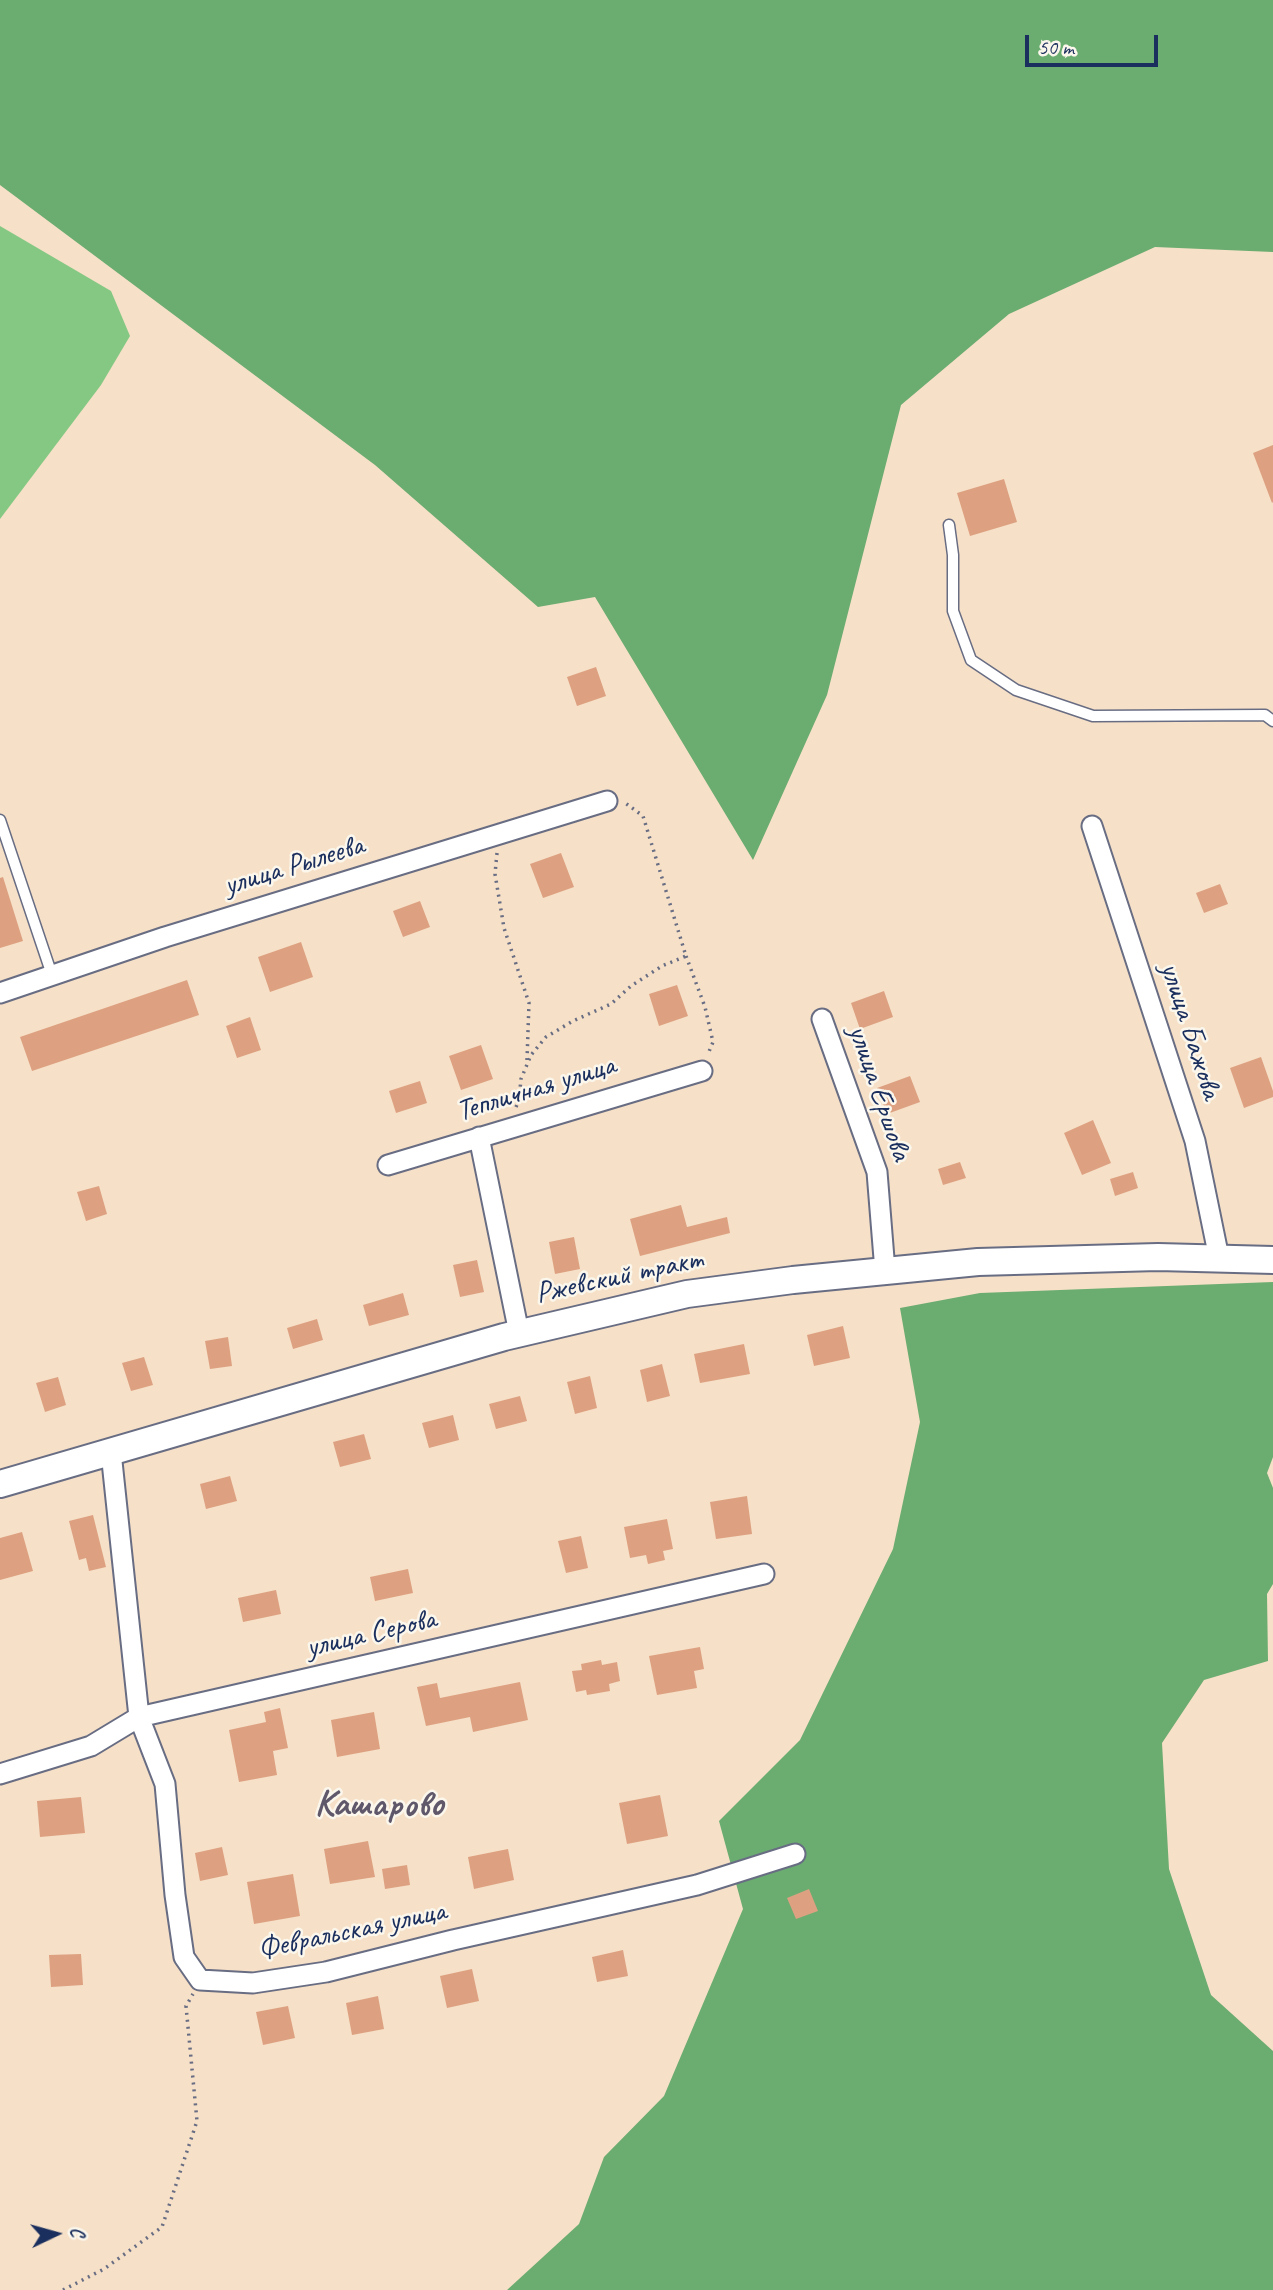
<!DOCTYPE html>
<meta charset="utf-8">
<style>
body{margin:0}
#map{position:relative;width:1273px;height:2290px;overflow:hidden;background:#f6e0c7;font-family:Caveat,sans-serif}
canvas{display:block}
.north{position:absolute;left:21px;top:2199px;width:70px;height:70px;-webkit-text-stroke:5px #fbf7ec;paint-order:stroke;rotate:85deg;font-size:19px;font-weight:700;line-height:28px;text-align:center;color:#1b2f5e}
.north::after{content:'';display:block;margin:auto;width:24px;height:32px;background:#1b2f5e;clip-path:polygon(50% 0,100% 100%,50% 72%,0 100%)}
.scale{position:absolute;left:1025px;top:35px;width:133px;height:32px;box-sizing:border-box;border:4px solid #1b2f5e;border-top:0;padding-left:9px;font-size:21px;line-height:24px;white-space:nowrap;color:#1b2f5e;-webkit-text-stroke:5px #fbf7ec;paint-order:stroke}
</style>
<div id="map">
<canvas width="1273" height="2290"></canvas>
<div class="north">С</div>
<div class="scale">50 m</div>
</div>
<script>
const g = document.querySelector('canvas').getContext('2d');
g.lineJoin = 'round';
function fill(path, color) { g.fillStyle = color; g.fill(path, 'evenodd'); }
const shape = rows => new Path2D(rows.map(r => 'M' + r).join(''));
function strokePath(path, color, width, dash) { g.strokeStyle = color; g.lineWidth = width; g.lineCap = dash ? 'butt' : 'round'; g.setLineDash(dash || []); g.stroke(path); }
function label(font, color, halo, rows, align = 'center') {
  g.font = font + ' Caveat,sans-serif'; g.lineWidth = 5; g.setLineDash([]); g.textBaseline = 'middle'; g.strokeStyle = halo; g.fillStyle = color; for (const [text, x, y, turn = 0] of rows) {
    g.save(); g.translate(x, y); g.rotate((+turn || 0) * Math.PI / 180); g.textAlign = isNaN(turn) ? turn : align; if (halo) g.strokeText(text, 0, 0); g.fillText(text, 0, 0); g.restore();
  }
}
fill(shape([
 [0,226,111,291,130,336,101,385,0,519]
]), '#84c883');
fill(shape([
 [0,0,1273,0,1273,252,1155,247,1009,314,901,405,827,695,753,860,595,597,538,607,375,465,0,185],
 [1273,1282,1273,1457,1267,1473,1273,1488,1273,1584,1267,1594,1268,1661,1204,1680,1162,1743,1169,1869,1211,1995,1273,2051,1273,2290,507,2290,579,2224,604,2157,664,2096,743,1909,719,1821,800,1740,893,1549,920,1422,900,1308,980,1293]
]), '#6bac71');
fill(shape([
 [1273,445,1273,502,1272,503,1253,453],
 [1004,479,1017,522,970,536,957,493],
 [596,667,606,696,577,706,567,677],
 [561,853,574,887,543,898,530,864],
 [3,877,23,941,0,948,0,878],
 [1220,884,1228,904,1204,913,1196,893],
 [420,901,430,927,403,937,393,911],
 [301,942,313,977,270,992,258,957],
 [187,980,199,1015,32,1071,20,1037],
 [677,985,688,1016,659,1026,649,994],
 [884,991,893,1017,860,1029,851,1003],
 [250,1017,261,1050,237,1058,226,1026],
 [481,1045,493,1079,461,1090,449,1056],
 [1261,1057,1273,1091,1273,1097,1244,1108,1230,1068],
 [910,1076,920,1102,887,1114,877,1088],
 [420,1081,427,1103,396,1113,389,1091],
 [1093,1120,1111,1163,1082,1175,1064,1133],
 [960,1162,966,1178,943,1185,938,1169],
 [1133,1172,1138,1188,1115,1196,1110,1179],
 [99,1186,107,1214,86,1221,77,1192],
 [681,1205,687,1227,727,1217,730,1233,640,1256,630,1219],
 [574,1237,580,1269,555,1274,549,1242],
 [477,1260,484,1292,460,1297,453,1265],
 [403,1293,409,1315,369,1326,363,1305],
 [317,1319,323,1340,293,1349,287,1328],
 [843,1326,850,1358,814,1366,807,1335],
 [228,1337,232,1366,210,1369,205,1341],
 [744,1344,750,1374,700,1383,694,1354],
 [144,1357,153,1385,131,1391,122,1363],
 [662,1364,670,1396,647,1402,640,1370],
 [590,1376,597,1408,575,1414,567,1382],
 [58,1377,66,1405,45,1412,36,1383],
 [520,1396,527,1421,496,1429,489,1404],
 [453,1415,459,1440,429,1448,422,1423],
 [364,1434,371,1459,340,1467,333,1442],
 [230,1476,237,1501,206,1509,200,1484],
 [747,1496,752,1534,716,1539,710,1502],
 [93,1515,106,1567,89,1571,86,1558,79,1560,69,1521],
 [667,1519,673,1549,663,1551,665,1560,648,1564,646,1555,630,1558,624,1527],
 [22,1532,33,1571,0,1580,0,1538],
 [581,1536,588,1568,566,1573,558,1541],
 [408,1569,413,1593,375,1601,370,1577],
 [276,1590,281,1614,243,1622,238,1598],
 [700,1647,704,1669,694,1671,697,1688,657,1695,649,1656],
 [601,1660,602,1665,617,1662,620,1681,609,1684,610,1691,587,1695,586,1690,576,1692,572,1671,582,1670,581,1664],
 [520,1682,528,1720,473,1732,470,1717,426,1726,417,1687,437,1683,440,1698],
 [280,1708,288,1748,273,1751,277,1775,239,1782,229,1730,266,1722,264,1712],
 [374,1712,380,1749,337,1757,331,1720],
 [660,1795,668,1836,627,1844,619,1803],
 [81,1797,85,1833,40,1837,37,1801],
 [368,1841,375,1877,330,1884,324,1849],
 [222,1847,228,1875,200,1881,195,1853],
 [508,1849,514,1880,474,1889,468,1857],
 [407,1865,410,1885,385,1889,382,1869],
 [293,1874,300,1916,254,1924,247,1882],
 [809,1889,818,1911,796,1919,787,1898],
 [623,1950,628,1976,597,1982,592,1957],
 [81,1954,83,1985,51,1987,49,1955],
 [472,1969,479,2001,447,2008,440,1976],
 [378,1996,384,2029,352,2035,346,2003],
 [288,2006,295,2038,263,2045,256,2012]
]), '#dda181');
const lane = shape([
 [949,525,953,555,953,611,971,660,1016,690,1093,716,1265,715,1273,721],
 [0,820,52,975]
]);
const street = shape([
 [1092,826,1195,1141,1219,1258],
 [0,993,165,937,607,801],
 [822,1019,877,1172,885,1271],
 [479,1137,519,1333],
 [388,1165,702,1071],
 [111,1452,139,1717,165,1784,175,1895,184,1957,200,1980,253,1983,326,1972,453,1940,697,1885,795,1854],
 [0,1774,91,1746,139,1717,764,1574]
]);
const secondary = shape([
 [0,1484,504,1337,687,1294,793,1280,978,1262,1158,1257,1273,1260]
]);
strokePath(lane, '#686d83', 13);
strokePath(street, '#686d83', 23);
strokePath(secondary, '#686d83', 30);
strokePath(shape([
 [497,853,495,874,504,928,529,1003,527,1060],
 [686,956,705,1007,713,1042,708,1054],
 [516,1107,519,1100,521,1079,531,1055,546,1037,573,1021,611,1004,631,986,662,966,686,956,643,816,624,802],
 [63,2290,104,2269,162,2227,197,2121,186,2006,193,1994]
]), '#686d83', 3.5, [2, 5]);
strokePath(lane, '#fff', 10);
strokePath(street, '#fff', 19);
strokePath(secondary, '#fff', 26);
label('30px', '#1b2f5e', '#fbf7ec', [
 ["улица Рылеева",294,866,-17],
 ["улица Бажова",1190,1031,72],
 ["Тепличная улица",536,1089,-17],
 ["улица Ершова",879,1093,71],
 ["Ржевский тракт",619,1277,-12],
 ["улица Серова",371,1634,-13],
 ["Февральская улица",352,1931,-12]
]);
label('bold 37px', '#5f576a', '#fbf7ec', [
 ["Кашарово",379,1805]
]);
</script>
